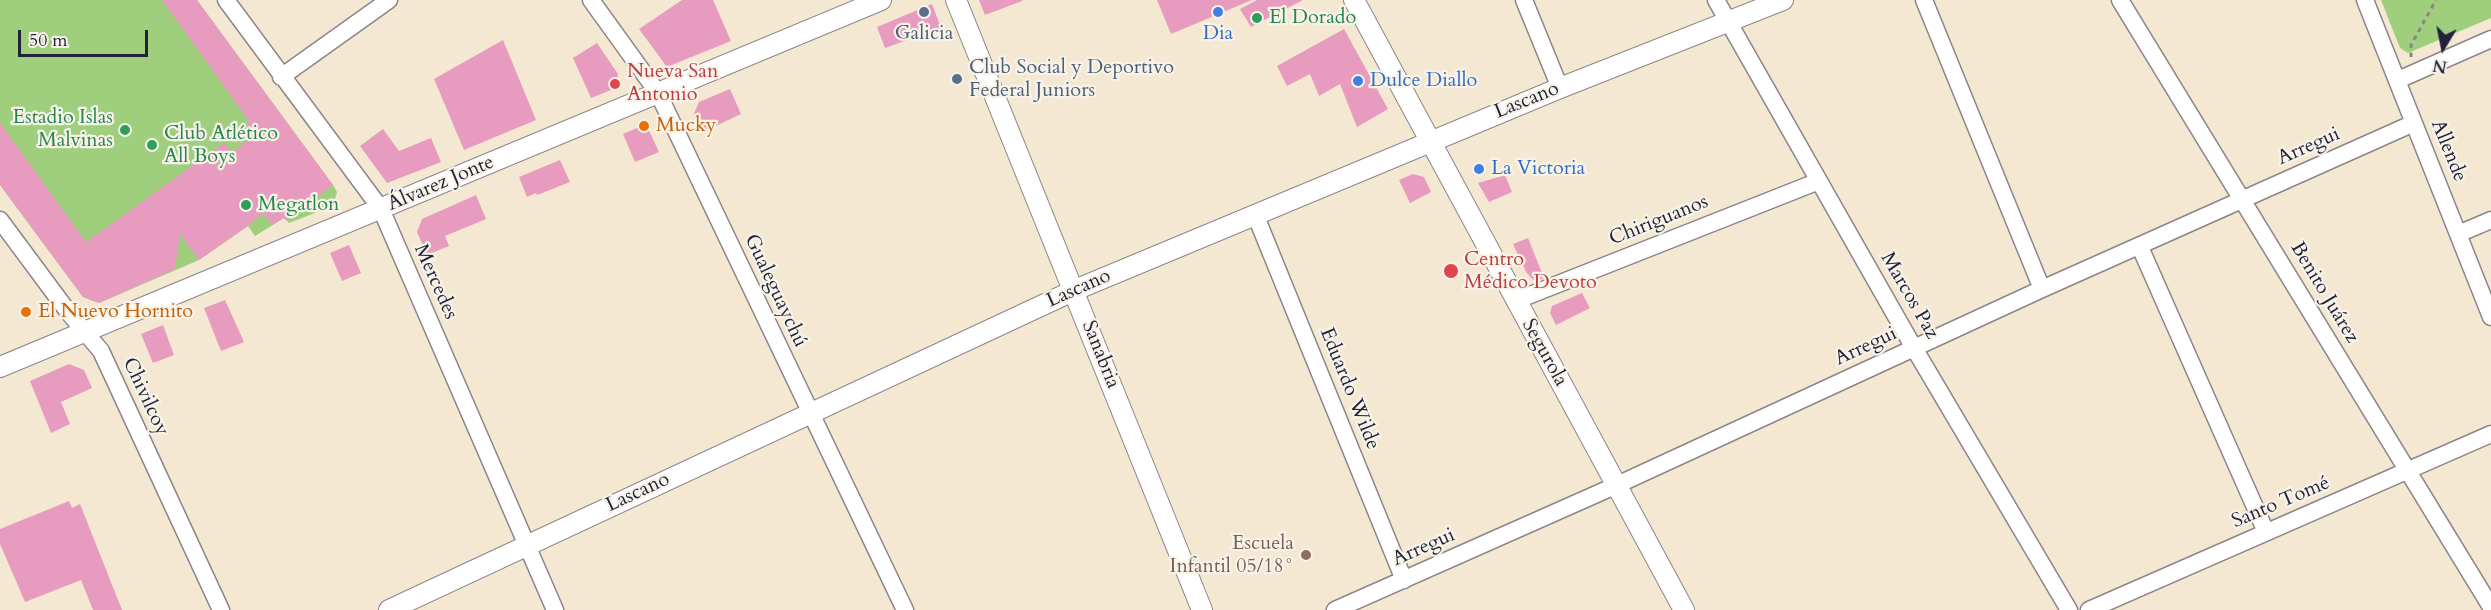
<!DOCTYPE html>
<meta charset="utf-8">
<style>
body{margin:0}
#map{position:relative;width:2491px;height:610px;overflow:hidden;background:#f5e8d3;font-family:Cardo,serif}
canvas{display:block}
.north{position:absolute;left:2413px;top:18px;width:60px;height:60px;-webkit-text-stroke:4px #f7f3e8;paint-order:stroke;rotate:190deg;font-size:16px;font-weight:700;line-height:24px;text-align:center;color:#22223b}
.north::after{content:'';display:block;margin:auto;width:21px;height:27px;background:#22223b;clip-path:polygon(50% 0,100% 100%,50% 72%,0 100%)}
.scale{position:absolute;left:18px;top:30px;width:130px;height:27px;box-sizing:border-box;border:3px solid #22223b;border-top:0;padding-left:8px;font-size:18px;line-height:21px;white-space:nowrap;color:#22223b;-webkit-text-stroke:4px #f7f3e8;paint-order:stroke}
</style>
<div id="map">
<canvas width="2491" height="610"></canvas>
<div class="north">N</div>
<div class="scale">50 m</div>
</div>
<script>
const g = document.querySelector('canvas').getContext('2d');
g.lineJoin = 'round';
function fill(path, color) { g.fillStyle = color; g.fill(path, 'evenodd'); }
const shape = rows => new Path2D(rows.map(r => 'M' + r).join(''));
function strokePath(path, color, width, dash) { g.strokeStyle = color; g.lineWidth = width; g.lineCap = dash ? 'butt' : 'round'; g.setLineDash(dash || []); g.stroke(path); }
function label(font, color, halo, rows, align = 'center') {
  g.font = font + ' Cardo,serif'; g.lineWidth = 4.5; g.setLineDash([]); g.textBaseline = 'middle'; g.strokeStyle = halo; g.fillStyle = color; for (const [text, x, y, turn = 0] of rows) {
    g.save(); g.translate(x, y); g.rotate((+turn || 0) * Math.PI / 180); g.textAlign = isNaN(turn) ? turn : align; if (halo) g.strokeText(text, 0, 0); g.fillText(text, 0, 0); g.restore();
  }
}
fill(shape([
 [0,0,197,0,333,185,337,192,333,206,289,223,284,218,255,236,248,226,199,260,99,303,83,297,0,185],
 [2381,0,2491,0,2491,18,2408,53,2400,48]
]), '#9fcf7d');
fill(shape([
 [162,0,197,0,333,185,286,220,284,218,272,225,263,213,248,226,199,260,180,234,175,269,99,303,83,297,0,185,0,123,86,242,224,143,232,153,253,136,246,125,249,121],
 [682,0,713,0,731,41,667,67,639,29],
 [979,0,1022,0,1022,1,985,15],
 [1157,0,1252,0,1171,34],
 [1257,0,1303,0,1251,27,1240,9],
 [932,4,941,28,885,48,877,27],
 [1344,29,1388,109,1357,127,1340,84,1319,96,1310,74,1287,86,1277,66],
 [503,40,536,120,464,150,434,79],
 [597,43,618,74,616,88,591,98,573,58],
 [730,89,741,114,701,133,693,116,699,102],
 [646,124,659,152,635,162,623,134],
 [383,129,399,151,431,138,441,162,387,183,360,146],
 [560,160,570,182,537,195,536,193,527,197,519,177],
 [1413,174,1424,177,1431,192,1410,203,1399,180],
 [1505,175,1512,192,1489,202,1478,183],
 [476,195,486,219,445,236,449,246,427,255,417,232,422,219],
 [1528,238,1544,278,1535,282,1526,272,1513,244],
 [349,245,361,273,342,281,330,253],
 [1582,293,1590,308,1556,325,1550,313,1552,306],
 [225,300,244,342,221,351,204,308],
 [163,325,174,355,153,363,141,334],
 [69,364,84,370,92,388,61,402,70,424,51,433,30,381],
 [69,501,72,508,80,504,122,610,93,610,81,580,25,602,0,544,0,529]
]), '#e79bbf');
const minor = shape([
 [226,0,381,209,555,610],
 [591,0,658,93,905,610],
 [1524,0,1560,88],
 [1716,0,1914,348,2069,610],
 [1924,0,2042,289],
 [2120,0,2491,607],
 [2365,0,2491,317],
 [281,77,389,0],
 [2398,80,2491,39],
 [1255,214,1404,580],
 [0,220,69,313,101,351,221,610],
 [2458,234,2491,220],
 [2140,247,2266,532],
 [1515,301,1819,181],
 [1335,610,1617,485,2042,289,2414,123],
 [2089,610,2491,434]
]);
const tertiary = shape([
 [956,0,1202,610],
 [1354,0,1684,610],
 [0,367,881,0],
 [389,610,1075,290,1560,88,1783,0]
]);
strokePath(minor, '#8c8587', 19);
strokePath(tertiary, '#8c8587', 22);
strokePath(shape([
 [2411,57,2411,45,2436,0]
]), '#8c8587', 3, [4.5, 4.5]);
strokePath(minor, '#fff', 16);
strokePath(tertiary, '#fff', 20);
for (const [x, y, r, color] of [
 [924,12,6,"#5c6f8a"],
 [1218,12,6,"#3f7fe0"],
 [1257,18,6,"#2e9e5b"],
 [957,79,6,"#5c6f8a"],
 [1358,81,6,"#3f7fe0"],
 [615,84,6,"#e0444e"],
 [644,126,6,"#e8710a"],
 [125,130,6,"#2e9e5b"],
 [152,145,6,"#2e9e5b"],
 [1479,169,6,"#3f7fe0"],
 [246,205,6,"#2e9e5b"],
 [1451,271,8,"#e0444e"],
 [26,312,6,"#e8710a"],
 [1306,555,6,"#8d6e63"]
]) { const dot = new Path2D(); dot.arc(x, y, r, 0, 2 * Math.PI); g.fillStyle = color; g.fill(dot); strokePath(dot, '#f7f3e8', 2); }
label('20px', '#27864d', '#f7f3e8', [
 ["El Dorado",1269,18],
 ["Estadio Islas",113,118,"right"],
 ["Malvinas",113,141,"right"],
 ["Club Atlético",164,134],
 ["All Boys",164,157],
 ["Megatlon",258,205]
], 'left');
label('20px', '#4e5e75', '#f7f3e8', [
 ["Galicia",924,34],
 ["Club Social y Deportivo",969,68,"left"],
 ["Federal Juniors",969,91,"left"]
]);
label('20px', '#366cbe', '#f7f3e8', [
 ["Dia",1218,34,"center"],
 ["Dulce Diallo",1370,81],
 ["La Victoria",1491,169]
], 'left');
label('20px', '#be3a42', '#f7f3e8', [
 ["Nueva San",627,72],
 ["Antonio",627,95],
 ["Centro",1464,260],
 ["Médico Devoto",1464,283]
], 'left');
label('20px', '#22223b', '#f7f3e8', [
 ["Lascano",1527,101,-22],
 ["Arregui",2309,147,-24],
 ["Allende",2448,151,68],
 ["Álvarez Jonte",441,184,-23],
 ["Chiriguanos",1659,221,-22],
 ["Mercedes",435,282,66],
 ["Lascano",1079,289,-24],
 ["Gualeguaychú",775,291,65],
 ["Benito Juárez",2324,293,59],
 ["Marcos Paz",1909,296,60],
 ["Arregui",1866,347,-25],
 ["Segurola",1544,353,61],
 ["Sanabria",1100,355,68],
 ["Eduardo Wilde",1349,389,68],
 ["Chivilcoy",145,397,65],
 ["Lascano",638,493,-25],
 ["Santo Tomé",2281,503,-23],
 ["Arregui",1424,548,-24]
]);
label('20px', '#c56008', '#f7f3e8', [
 ["Mucky",656,126],
 ["El Nuevo Hornito",38,312]
], 'left');
label('20px', '#785e54', '#f7f3e8', [
 ["Escuela",1294,544],
 ["Infantil 05/18°",1294,567]
], 'right');
</script>
